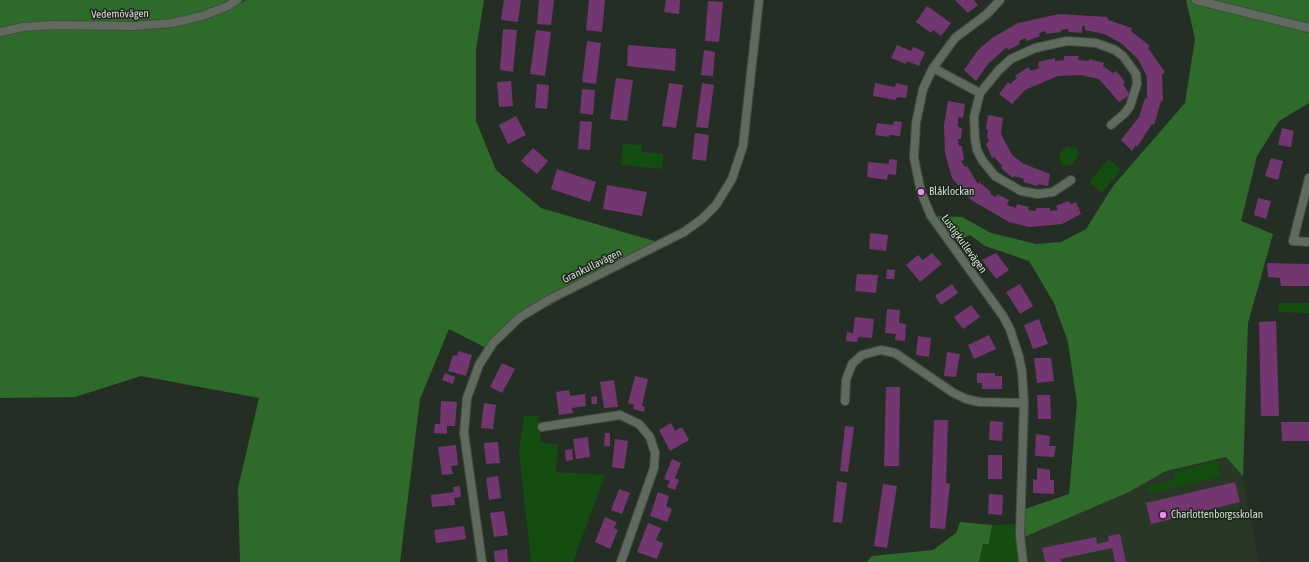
<!DOCTYPE html>
<meta charset="utf-8">
<style>
body{margin:0}
canvas{display:block;background:#252e24}
</style>
<canvas width="1309" height="562"></canvas>
<script>
const g = document.querySelector('canvas').getContext('2d');
g.lineJoin = 'round';
function fill(path, color) { g.fillStyle = color; g.fill(path, 'evenodd'); }
const shape = rows => new Path2D(rows.map(r => 'M' + r).join(''));
function strokePath(path, color, width, dash) { g.strokeStyle = color; g.lineWidth = width; g.lineCap = dash ? 'butt' : 'round'; g.setLineDash(dash || []); g.stroke(path); }
function label(font, color, halo, rows, align = 'center') {
  g.font = font + ' "Asap Condensed",sans-serif'; g.lineWidth = 3; g.setLineDash([]); g.textBaseline = 'middle'; g.strokeStyle = halo; g.fillStyle = color; for (const [text, x, y, turn = 0] of rows) {
    g.save(); g.translate(x, y); g.rotate((+turn || 0) * Math.PI / 180); g.textAlign = isNaN(turn) ? turn : align; if (halo) g.strokeText(text, 0, 0); g.fillText(text, 0, 0); g.restore();
  }
}
fill(shape([
 [1227,457,1243,476,1259,562,1024,562,1022,538,1129,492,1166,471]
]), '#293727');
fill(shape([
 [623,144,642,145,642,152,663,154,662,169,621,165],
 [1067,146,1077,148,1079,155,1071,166,1061,165,1059,154],
 [1109,159,1121,170,1102,193,1089,182],
 [1278,303,1309,303,1309,313,1279,312],
 [524,416,538,416,541,427,540,442,558,445,556,472,605,475,573,562,531,562,519,452],
 [1217,461,1221,476,1149,494,1147,487,1175,480,1173,472],
 [1022,524,1024,562,979,562,983,544,989,544,992,525]
]), '#134d0f');
fill(shape([
 [0,0,244,0,237,5,246,0,484,0,476,50,476,121,496,170,541,208,668,245,598,278,524,320,490,350,449,329,420,399,400,562,240,562,238,488,259,398,141,376,75,397,0,398],
 [1186,0,1309,0,1309,103,1279,121,1257,156,1241,221,1273,234,1248,323,1243,476,1226,457,1166,471,1129,492,1022,538,1022,510,1069,494,1077,403,1068,342,1054,303,1029,261,985,246,970,235,959,240,940,229,931,216,962,217,991,233,1036,244,1061,242,1086,229,1113,186,1185,103,1195,39],
 [960,522,992,525,989,544,983,544,979,562,867,562,872,556,933,550,956,533]
]), '#2e6a29');
fill(shape([
 [504,0,521,0,518,22,501,20],
 [539,0,554,0,551,25,537,24],
 [589,0,605,0,602,32,586,30],
 [666,0,680,0,679,14,664,12],
 [955,0,974,0,978,5,968,13],
 [708,1,723,2,719,42,705,41],
 [927,6,951,23,941,36,933,30,931,33,916,22],
 [1059,14,1107,17,1108,20,1132,28,1131,31,1150,46,1148,48,1165,72,1162,75,1163,101,1161,101,1154,125,1152,124,1137,147,1136,145,1132,151,1121,140,1139,117,1145,98,1147,98,1147,77,1138,59,1121,43,1104,34,1085,30,1085,26,1082,26,1082,33,1069,32,1068,29,1061,30,1061,32,1046,34,1046,31,1039,33,1040,36,1027,41,1025,38,1019,41,1020,44,1008,50,1007,47,988,64,976,81,964,70,978,50,992,38,1018,23],
 [503,29,517,30,513,72,500,70],
 [536,30,551,32,545,76,530,74],
 [587,41,601,43,596,84,582,82],
 [628,45,676,49,675,71,627,66],
 [897,45,911,51,913,47,925,52,919,66,907,61,906,64,891,58],
 [704,50,715,52,713,76,701,75],
 [1064,56,1079,56,1078,60,1089,61,1089,59,1104,63,1103,66,1113,73,1116,71,1125,82,1123,84,1130,95,1119,102,1099,79,1081,75,1058,76,1025,90,1012,104,999,94,1008,82,1010,84,1017,78,1015,76,1028,67,1031,71,1039,68,1038,62,1055,58,1055,61,1064,60],
 [616,78,633,80,627,121,610,119],
 [511,81,513,106,499,107,497,82],
 [669,83,683,85,676,128,662,126],
 [702,83,714,85,708,128,696,127],
 [875,83,895,87,896,83,908,86,906,98,897,97,896,100,873,96],
 [537,84,549,85,547,109,535,108],
 [582,89,595,90,593,115,580,113],
 [948,101,965,104,963,118,958,117,958,127,962,128,961,139,958,139,959,146,962,146,964,160,961,161,965,167,967,166,978,184,979,182,991,192,990,194,996,197,997,194,1009,200,1007,205,1016,208,1017,204,1029,207,1028,210,1036,211,1036,208,1050,208,1050,211,1058,210,1056,206,1068,201,1071,204,1076,202,1081,214,1062,224,1029,227,1009,222,971,200,952,178,945,153,944,125],
 [988,115,1003,118,1001,134,1012,155,1024,164,1050,174,1048,186,1038,184,1037,186,1023,182,1024,179,1014,176,1013,178,1001,168,1002,166,994,157,992,158,986,144,989,141,987,137,988,130,986,129],
 [516,116,526,135,508,144,499,125],
 [580,121,592,122,590,150,578,149],
 [894,121,902,122,900,136,889,135,889,137,875,135,877,123,893,125],
 [1282,128,1294,131,1291,147,1278,145],
 [695,133,709,135,706,161,692,159],
 [533,148,548,161,537,174,521,161],
 [1271,158,1283,161,1278,180,1265,176],
 [889,159,897,160,896,175,888,174,887,180,867,177,868,162,889,164],
 [557,169,596,182,590,202,551,189],
 [607,185,647,192,642,216,603,209],
 [1258,198,1271,201,1266,219,1254,215],
 [870,233,888,235,886,251,869,249],
 [932,253,942,264,920,282,906,265,918,255,923,260],
 [996,253,1009,270,996,279,982,260],
 [1267,263,1309,264,1309,286,1281,286,1280,278,1268,277],
 [887,269,895,270,894,279,886,279],
 [857,274,878,275,876,293,855,291],
 [952,284,958,293,941,305,935,296],
 [1020,284,1033,306,1020,314,1006,292],
 [971,305,980,317,963,329,954,317],
 [887,309,900,310,899,323,906,324,905,341,895,340,896,334,885,333],
 [855,317,874,319,872,338,858,337,857,342,846,341,847,332,853,333],
 [1039,319,1048,344,1033,349,1024,325],
 [1276,321,1279,416,1261,416,1259,322],
 [989,335,996,349,974,359,968,345],
 [918,336,931,338,929,357,916,355],
 [458,351,472,355,466,376,448,371,453,355,457,356],
 [947,352,960,354,956,377,944,376],
 [1034,358,1051,358,1054,381,1037,383],
 [502,363,515,369,502,393,490,387],
 [445,373,455,377,453,384,442,380],
 [977,373,995,373,995,376,1002,376,1002,389,982,389,982,383,977,383],
 [635,376,648,379,642,406,645,407,644,412,633,409,634,405,628,403],
 [614,380,618,407,604,408,600,382],
 [886,387,900,387,899,466,884,466],
 [569,390,570,396,585,394,586,406,572,408,573,413,559,415,556,392],
 [1037,395,1050,395,1051,419,1038,419],
 [597,396,597,404,592,404,591,397],
 [441,401,457,402,455,426,447,426,447,434,434,433,435,424,440,424],
 [484,403,496,405,493,429,481,428],
 [934,420,948,420,946,483,950,484,945,529,930,528],
 [990,421,1003,422,1002,441,989,440],
 [1281,422,1309,422,1309,441,1282,441],
 [671,423,675,431,682,427,689,440,670,451,659,430],
 [845,426,854,427,848,472,840,471],
 [605,433,610,433,610,446,604,446],
 [1036,434,1050,436,1049,446,1056,446,1054,457,1035,456],
 [588,437,590,457,576,459,573,439],
 [615,439,628,441,624,469,612,467],
 [498,442,500,463,486,464,484,443],
 [456,445,458,465,451,466,453,474,442,475,438,447],
 [572,449,573,460,566,461,565,450],
 [988,455,1002,455,1002,479,988,479],
 [672,459,681,463,675,478,679,480,675,490,667,487,670,481,664,479],
 [1037,468,1050,470,1050,480,1054,480,1054,494,1033,493,1033,479,1037,480],
 [498,476,501,498,489,500,486,478],
 [837,481,847,483,842,523,833,522],
 [1235,482,1240,502,1151,524,1146,503],
 [883,484,897,486,887,548,874,546],
 [460,486,461,497,454,498,455,505,432,507,431,495,454,492,453,487],
 [619,489,630,493,622,514,611,510],
 [658,492,669,496,666,506,672,509,667,522,650,516],
 [989,494,1003,495,1002,515,988,514],
 [504,511,508,535,494,537,490,513],
 [605,517,617,522,614,528,618,530,610,549,595,542],
 [648,523,661,528,656,540,663,543,657,559,637,552],
 [464,526,466,539,436,543,434,530],
 [1120,534,1126,562,1115,562,1112,548,1060,559,1061,562,1045,562,1042,548,1096,537,1097,544,1109,541,1108,536],
 [507,549,508,562,495,562,494,551]
]), '#723670');
const minor = shape([
 [1000,0,987,14,955,38,933,68,923,89,916,123,914,158,921,192,931,216,1003,316,1010,329,1019,357,1022,372,1024,403,1020,535,1023,562],
 [1196,0,1309,28],
 [0,32,23,27,53,25,134,26,172,23,202,16,228,6,237,0],
 [933,68,980,93],
 [1309,178,1293,241,1309,242],
 [1071,180,1053,192,1038,194,1021,191,995,176,982,160,977,150,975,139,974,117,980,93,999,70,1011,59,1035,48,1067,41,1096,43,1115,50,1123,56,1136,74,1137,84,1130,106,1125,113,1111,125],
 [845,401,846,380,852,364,862,355,881,350,895,353,952,392,966,399,980,402,1024,403],
 [542,427,620,415,639,424,650,437,655,453,654,468,621,562],
 [482,562,464,433,467,398,479,365,493,343,520,317,550,299,684,232,702,219,716,205,732,179,743,146,759,0]
]);
strokePath(minor, '#434b42', 10);
strokePath(minor, '#606a5e', 8);
for (const [x, y, r, color] of [
 [921,192,4,"#f489f0"],
 [1163,515,4,"#f489f0"]
]) { const dot = new Path2D(); dot.arc(x, y, r, 0, 2 * Math.PI); g.fillStyle = color; g.fill(dot); strokePath(dot, '#1b251a', 1.5); }
label('11px', '#d8ded7', '#1b251a', [
 ["Vedemövägen",120,14,-1],
 ["Lustigkullevägen",964,244,54],
 ["Grankullavägen",592,266,-26]
]);
label('11px', '#d8ded7', '#1b251a', [
 ["Blåklockan",929,192],
 ["Charlottenborgsskolan",1171,515]
], 'left');
</script>
